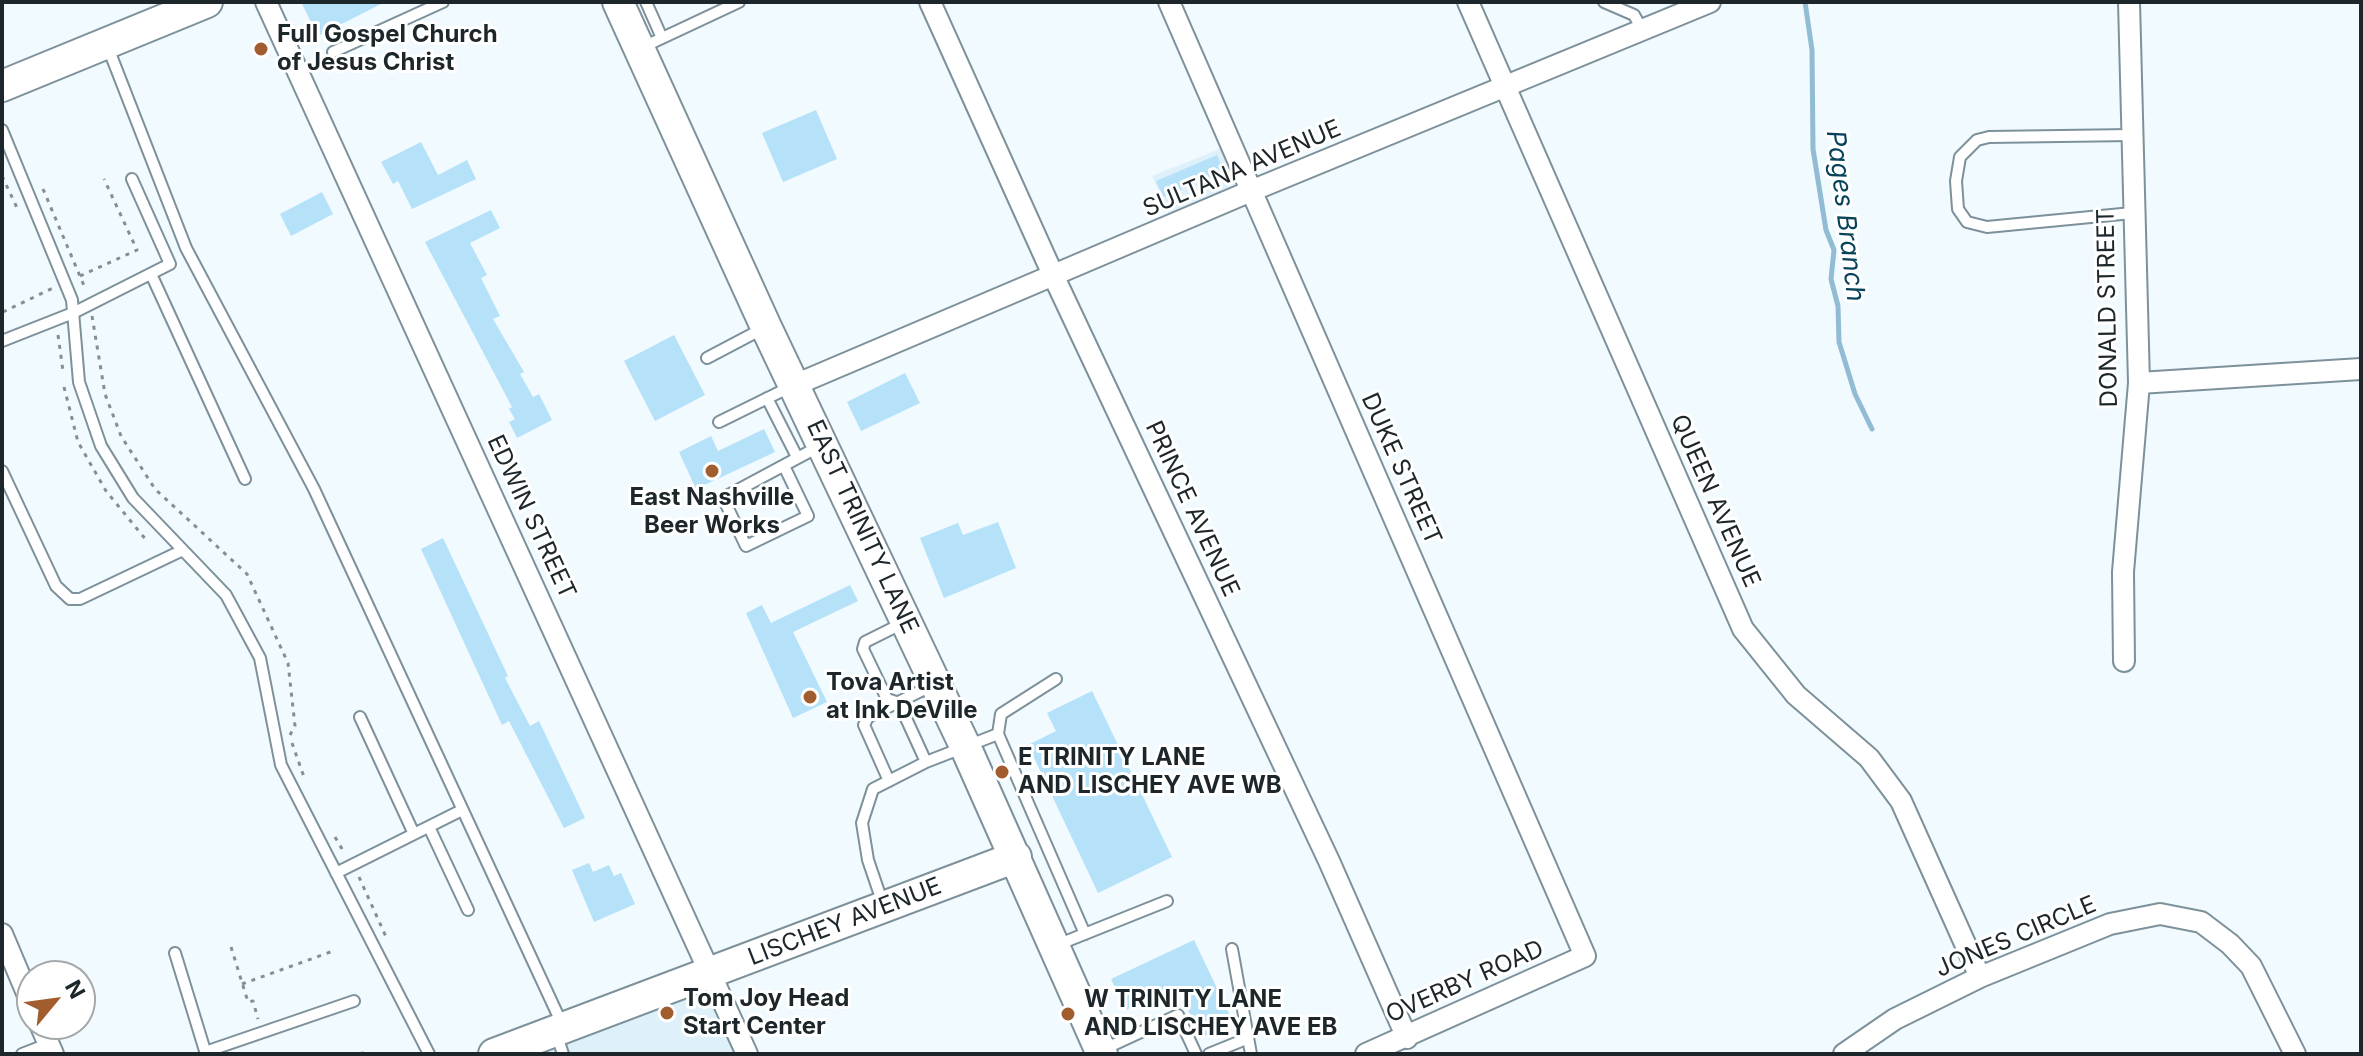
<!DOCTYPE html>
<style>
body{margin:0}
#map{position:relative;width:2363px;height:1056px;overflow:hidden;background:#f1faff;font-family:Inter,sans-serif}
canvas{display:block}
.frame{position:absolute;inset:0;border:4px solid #1d262a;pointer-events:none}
.north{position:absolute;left:16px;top:960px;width:80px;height:80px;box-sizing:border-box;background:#fff;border:2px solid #a5a8aa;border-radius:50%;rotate:61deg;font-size:22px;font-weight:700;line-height:32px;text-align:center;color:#1d262a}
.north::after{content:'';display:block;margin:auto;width:28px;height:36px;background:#a15d2d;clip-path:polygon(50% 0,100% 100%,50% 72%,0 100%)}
</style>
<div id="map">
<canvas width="2363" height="1056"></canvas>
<div class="frame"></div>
<div class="north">N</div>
</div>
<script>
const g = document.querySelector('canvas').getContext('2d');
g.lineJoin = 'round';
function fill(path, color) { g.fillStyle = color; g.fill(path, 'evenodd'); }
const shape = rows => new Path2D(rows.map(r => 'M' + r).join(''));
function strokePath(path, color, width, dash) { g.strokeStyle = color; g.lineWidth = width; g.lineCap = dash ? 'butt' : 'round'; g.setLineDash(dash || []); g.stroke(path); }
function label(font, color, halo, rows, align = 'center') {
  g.font = font + ' Inter,sans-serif'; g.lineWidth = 6; g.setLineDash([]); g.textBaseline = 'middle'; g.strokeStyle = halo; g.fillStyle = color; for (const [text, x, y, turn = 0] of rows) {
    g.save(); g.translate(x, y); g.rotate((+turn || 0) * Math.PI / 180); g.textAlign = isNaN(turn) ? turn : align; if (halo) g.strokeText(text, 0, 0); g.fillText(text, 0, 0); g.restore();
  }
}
fill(shape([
 [1232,144,1251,191,1174,226,1152,176],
 [712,972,747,1054,494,1054]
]), '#def0f9');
strokePath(shape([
 [1805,2,1812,50,1813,149,1826,230,1834,250,1831,279,1838,306,1839,342,1855,394,1872,429]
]), '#91bcd3', 5);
fill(shape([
 [301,2,385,2,318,36],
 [816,110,837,159,783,182,762,133],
 [421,142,438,175,467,160,476,179,412,209,398,181,393,184,381,162],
 [1217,155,1224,171,1163,197,1156,181],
 [322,192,333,214,291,236,280,214],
 [491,210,500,228,470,243,487,275,481,278,500,316,493,319,524,372,520,374,533,397,539,394,552,420,517,438,509,422,515,419,509,409,512,407,425,242],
 [674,335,705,395,655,421,624,361],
 [905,373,920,403,861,431,847,402],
 [764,429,775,452,696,489,679,452,711,436,718,451],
 [998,522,1016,568,944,598,920,538,958,523,963,535],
 [443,538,508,676,505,678,530,726,539,721,585,818,564,828,509,721,502,725,421,549],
 [850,585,858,601,793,632,827,702,793,718,746,613,762,605,771,623],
 [1092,691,1172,857,1098,893,1028,745,1056,731,1047,713],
 [589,863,593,872,609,865,614,876,621,873,635,904,594,922,572,870],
 [1194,940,1233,1022,1201,1038,1177,986,1126,1010,1111,979]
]), '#b5e1f9');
const lane = shape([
 [646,2,662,38],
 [1604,2,1634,15,1643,31],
 [107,45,186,248,314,489,562,1024],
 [643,47,739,2],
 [333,52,443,2],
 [2,130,72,300,79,382,101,446,133,498,226,595,260,658,281,765,429,1054],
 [2132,135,1989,137,1977,140,1960,157,1956,181,1958,209,1967,222,1987,227,2132,213],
 [151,274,245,479],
 [2,341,73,313,170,264,132,179],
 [707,358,762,329],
 [767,398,797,457],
 [719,422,790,387],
 [785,468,808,516,746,546,723,498,818,447],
 [2,471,56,586,70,599,80,599,183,550],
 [1056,679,1001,714,998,734,1085,934],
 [926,762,998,734],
 [889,781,864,725,868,717,933,685],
 [429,827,468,910],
 [414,834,462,810],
 [336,873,414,834,360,717],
 [883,904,868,860,862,823,873,789,926,762,899,703,887,699,863,649,865,642,905,622],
 [1057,945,1167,901],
 [1232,949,1251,1054],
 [175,953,206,1054],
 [556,1033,563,1054],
 [1102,1050,1178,1015,1196,1054],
 [205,1052,354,1001],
 [22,1054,48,1044],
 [1209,1054,1246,1039]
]);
const street = shape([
 [266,2,747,1054],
 [930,2,1054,277,1329,861,1407,1038],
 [1169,2,1585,956,1366,1054],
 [1468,2,1743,629,1796,695,1869,758,1901,801,1980,977],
 [2139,383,2361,369],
 [795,385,1251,191,1710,2],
 [2124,661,2123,572,2139,383,2129,2],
 [2,934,32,1005],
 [40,1024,53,1054],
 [1844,1054,1895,1019,1980,977,2110,924,2160,914,2201,922,2230,944,2251,966,2295,1054]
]);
const secondary = shape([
 [618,2,766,327,965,746,1102,1054],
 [2,86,207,2],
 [494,1054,1016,857]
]);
strokePath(lane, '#7d919b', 14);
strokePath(street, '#7d919b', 24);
strokePath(secondary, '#7d919b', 34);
strokePath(shape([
 [2,176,19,212],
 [43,189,85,288],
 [80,276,137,250,104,179],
 [3,312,53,288],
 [92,316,105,394,121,436,155,489,247,574,288,663,295,726,290,735],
 [58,335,63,371],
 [64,387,78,442,106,491,147,541],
 [292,743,304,777],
 [335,837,345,854],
 [359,877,387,939],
 [231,947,248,1002,253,1001,258,1019],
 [242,984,336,950],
 [360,1054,368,1051,369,1054]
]), '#858e92', 3, [4, 6]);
strokePath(lane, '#fff', 10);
strokePath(street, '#fff', 20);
strokePath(secondary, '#fff', 30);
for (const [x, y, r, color] of [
 [261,49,8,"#a15d2d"],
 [712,471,8,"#a15d2d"],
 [810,697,8,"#a15d2d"],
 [1002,772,8,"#a15d2d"],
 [667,1013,8,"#a15d2d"],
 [1068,1014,8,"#a15d2d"]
]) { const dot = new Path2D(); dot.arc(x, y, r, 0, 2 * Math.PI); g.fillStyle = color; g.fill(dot); strokePath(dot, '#fff', 3); }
label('bold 24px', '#1d262a', '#fff', [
 ["Full Gospel Church",277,35],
 ["of Jesus Christ",277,63],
 ["East Nashville",712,498,"center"],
 ["Beer Works",712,526,"center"],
 ["Tova Artist",826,683],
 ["at Ink DeVille",826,711],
 ["E TRINITY LANE",1018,758],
 ["AND LISCHEY AVE WB",1018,786],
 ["Tom Joy Head",683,999],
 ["Start Center",683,1027],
 ["W TRINITY LANE",1084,1000],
 ["AND LISCHEY AVE EB",1084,1028]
], 'left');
label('24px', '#1d262a', '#fff', [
 ["SULTANA AVENUE",1242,169,-23],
 ["DONALD STREET",2108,308,-91],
 ["DUKE STREET",1401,469,66],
 ["QUEEN AVENUE",1715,501,66],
 ["PRINCE AVENUE",1192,509,65],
 ["EDWIN STREET",531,517,65],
 ["EAST TRINITY LANE",862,527,65],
 ["LISCHEY AVENUE",845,922,-21],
 ["JONES CIRCLE",2016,937,-23],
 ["OVERBY ROAD",1465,982,-24]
]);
label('italic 26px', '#06425a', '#fff', [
 ["Pages Branch",1845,216,83]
]);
</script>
